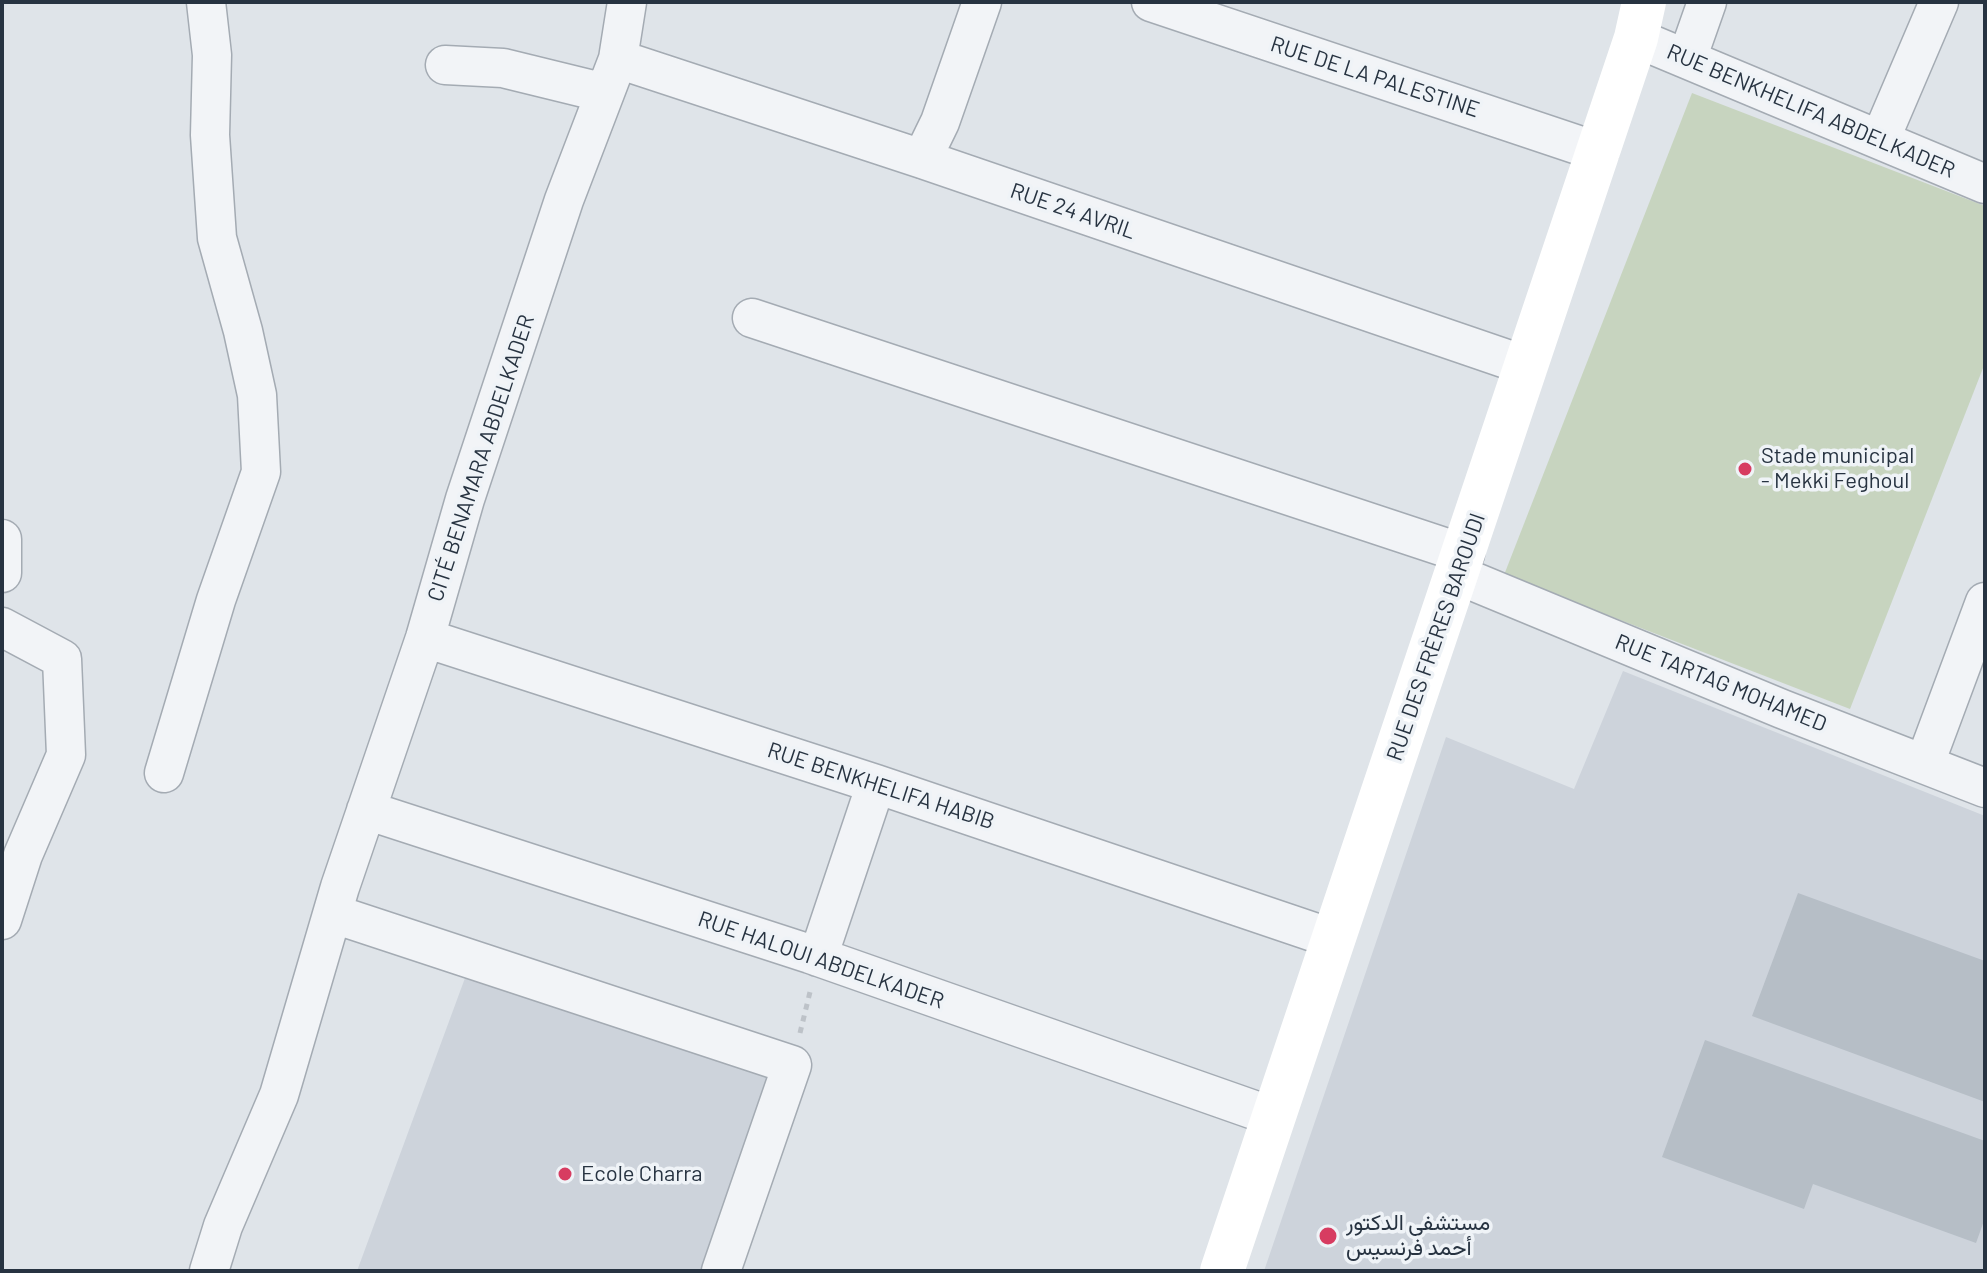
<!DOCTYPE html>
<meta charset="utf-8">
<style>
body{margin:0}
#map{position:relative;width:1987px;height:1273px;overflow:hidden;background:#dfe4e9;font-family:Barlow,sans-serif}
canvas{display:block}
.frame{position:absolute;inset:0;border:4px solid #273341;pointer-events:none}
</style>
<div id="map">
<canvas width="1987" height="1273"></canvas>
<div class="frame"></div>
</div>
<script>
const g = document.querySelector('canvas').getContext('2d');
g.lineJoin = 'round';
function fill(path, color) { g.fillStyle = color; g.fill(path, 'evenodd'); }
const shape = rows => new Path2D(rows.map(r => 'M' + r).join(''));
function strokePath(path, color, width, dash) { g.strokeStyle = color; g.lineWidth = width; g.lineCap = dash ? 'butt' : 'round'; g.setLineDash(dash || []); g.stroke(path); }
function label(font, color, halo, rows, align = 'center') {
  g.font = font + ' Barlow,Vazirmatn,sans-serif'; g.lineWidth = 7; g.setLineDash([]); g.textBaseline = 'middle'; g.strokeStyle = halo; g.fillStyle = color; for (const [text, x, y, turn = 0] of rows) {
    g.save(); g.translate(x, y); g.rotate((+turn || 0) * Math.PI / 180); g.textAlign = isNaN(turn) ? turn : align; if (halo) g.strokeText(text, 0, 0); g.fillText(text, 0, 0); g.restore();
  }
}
fill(shape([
 [1623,671,1985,816,1985,1271,1264,1271,1446,737,1574,789],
 [465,978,772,1078,703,1271,357,1271]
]), '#cdd3db');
fill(shape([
 [1692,93,1985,206,1985,363,1850,709,1504,575]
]), '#c7d4bf');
fill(shape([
 [1798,893,1985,961,1985,1102,1752,1016],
 [1705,1040,1985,1141,1985,1218,1976,1243,1813,1184,1804,1209,1662,1157]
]), '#b6bec6');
const street = shape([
 [1151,2,1599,152],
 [1636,38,1985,184],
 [618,59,922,159,1527,366],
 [1687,59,1707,2],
 [445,65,503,68,605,93],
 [1880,140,1939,2],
 [922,159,940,122,982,2],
 [752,318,1465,554],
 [2,539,2,573],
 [1458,575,1782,709,1985,788],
 [2,627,62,659,66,755,23,855,2,920],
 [425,638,876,784,1334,939],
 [1925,763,1985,602],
 [164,773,216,600,261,472,257,395,243,331,217,238,210,135,212,55,206,2],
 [366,810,810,954,1274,1117],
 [334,914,792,1065,721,1271],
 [818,957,876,784],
 [209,1271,223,1226,279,1095,340,887,425,638,465,499,564,200,618,59,627,2]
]);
strokePath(street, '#a4abb3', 41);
strokePath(shape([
 [800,1033,811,988]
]), '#bdc2c8', 5, [6, 6]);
strokePath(street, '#f2f4f7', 38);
strokePath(shape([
 [1222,1271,1636,38,1644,2]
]), '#fff', 44);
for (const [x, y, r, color] of [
 [1745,469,8,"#d73c61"],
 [565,1174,8,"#d73c61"],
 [1328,1236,10,"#d73c61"]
]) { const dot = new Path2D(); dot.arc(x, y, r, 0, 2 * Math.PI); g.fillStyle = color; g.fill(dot); strokePath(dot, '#eff3f7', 3); }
label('22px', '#273341', '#eff3f7', [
 ["RUE DE LA PALESTINE",1375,77,18],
 ["RUE BENKHELIFA ABDELKADER",1811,111,23],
 ["RUE 24 AVRIL",1073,211,19],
 ["CITÉ BENAMARA ABDELKADER",481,458,-72],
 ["RUE DES FRÈRES BAROUDI",1436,637,-71],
 ["RUE TARTAG MOHAMED",1721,683,22],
 ["RUE BENKHELIFA HABIB",881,786,18],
 ["RUE HALOUI ABDELKADER",821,960,19]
]);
label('22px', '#273341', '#eff3f7', [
 ["Stade municipal",1761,456],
 ["- Mekki Feghoul",1761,481],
 ["Ecole Charra",581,1174],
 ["مستشفى الدكتور",1346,1223],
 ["أحمد فرنسيس",1346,1248]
], 'left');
</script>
